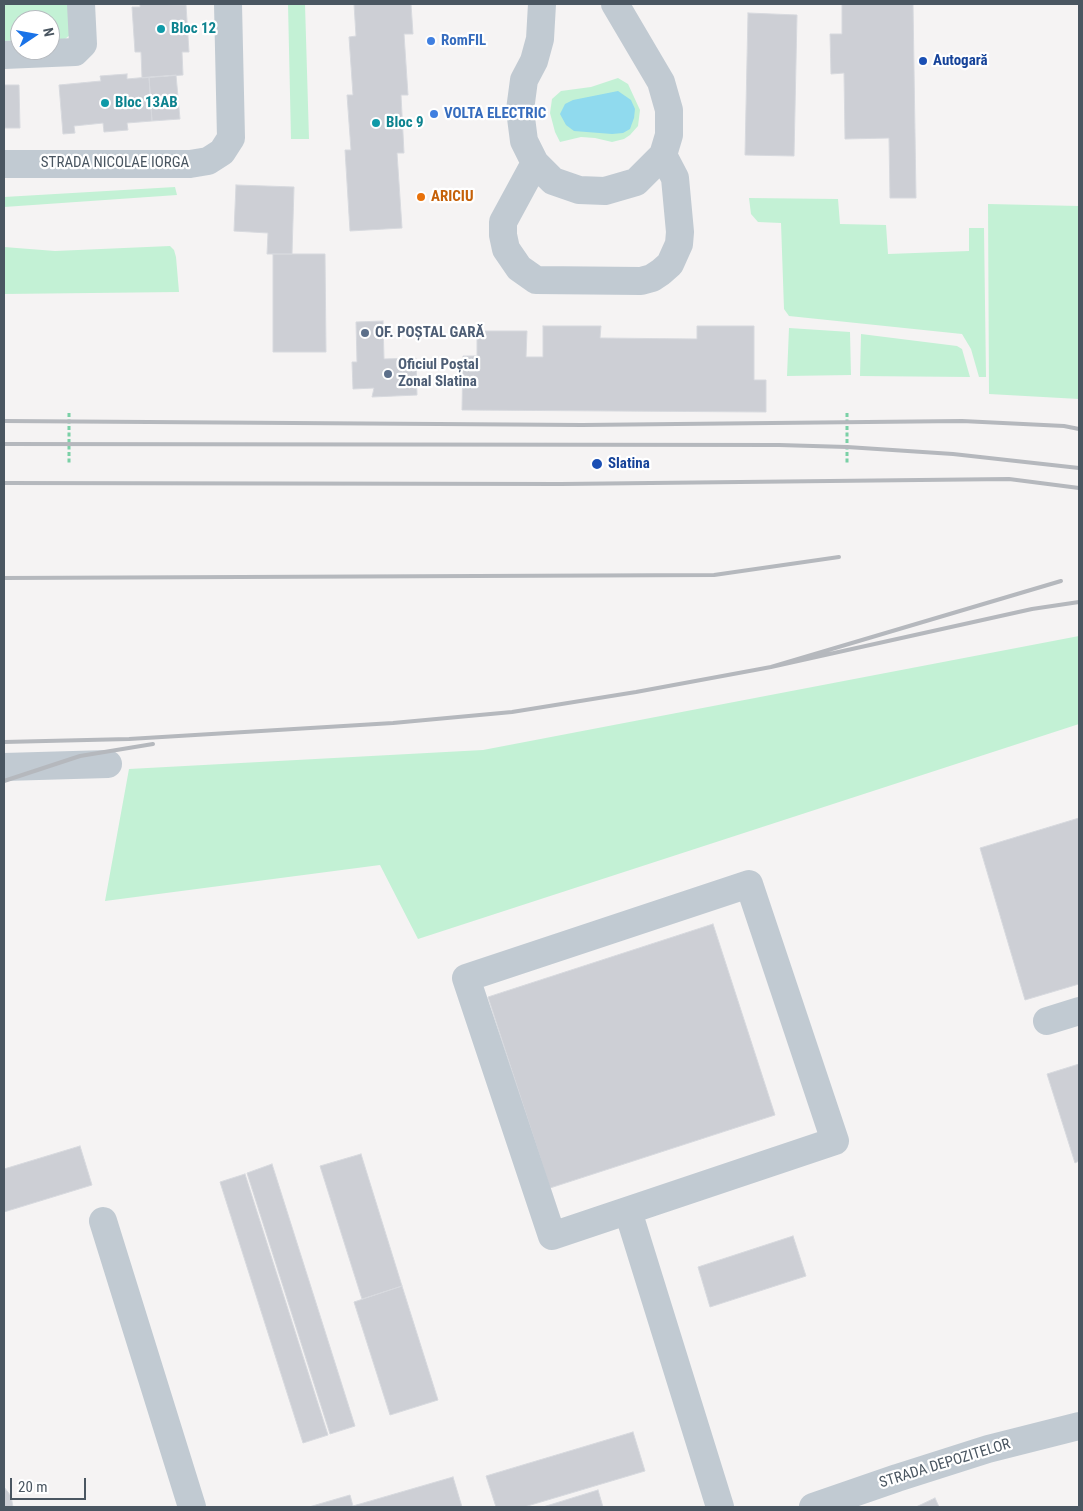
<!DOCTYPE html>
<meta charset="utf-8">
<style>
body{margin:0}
#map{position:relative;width:1083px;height:1511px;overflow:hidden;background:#f5f3f3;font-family:"Roboto Condensed",sans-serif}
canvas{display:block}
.frame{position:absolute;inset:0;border:5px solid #4a5661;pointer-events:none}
.north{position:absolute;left:10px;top:10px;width:50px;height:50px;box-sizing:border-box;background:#fff;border:1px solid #b7bbc0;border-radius:50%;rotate:78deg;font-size:14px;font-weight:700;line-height:20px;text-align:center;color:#4a5661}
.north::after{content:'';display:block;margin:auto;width:18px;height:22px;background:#1a73e8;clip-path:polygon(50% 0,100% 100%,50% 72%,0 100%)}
.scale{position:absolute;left:10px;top:1478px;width:76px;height:22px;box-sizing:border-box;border:2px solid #4a5661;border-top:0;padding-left:6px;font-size:15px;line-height:18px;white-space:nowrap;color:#4a5661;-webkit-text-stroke:4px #fff;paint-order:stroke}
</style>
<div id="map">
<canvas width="1083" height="1511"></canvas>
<div class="frame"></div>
<div class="north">N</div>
<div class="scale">20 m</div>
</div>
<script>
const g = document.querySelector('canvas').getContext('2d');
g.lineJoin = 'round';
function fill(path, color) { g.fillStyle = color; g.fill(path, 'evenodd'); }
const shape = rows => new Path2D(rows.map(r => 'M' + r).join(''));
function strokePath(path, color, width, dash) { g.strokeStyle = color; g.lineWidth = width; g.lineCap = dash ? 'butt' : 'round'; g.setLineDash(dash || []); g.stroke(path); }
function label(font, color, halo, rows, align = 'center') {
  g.font = font + ' "Roboto Condensed",sans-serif'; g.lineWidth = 4.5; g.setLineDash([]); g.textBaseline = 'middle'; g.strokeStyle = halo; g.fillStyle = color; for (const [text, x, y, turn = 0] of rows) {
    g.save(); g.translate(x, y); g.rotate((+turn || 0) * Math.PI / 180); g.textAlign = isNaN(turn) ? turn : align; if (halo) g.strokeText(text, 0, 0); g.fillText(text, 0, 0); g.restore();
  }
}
fill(shape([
 [4,4,69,4,71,34,65,39,50,39,50,20,20,20,20,40,4,41],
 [288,4,305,4,309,139,291,139],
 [618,78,628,84,640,110,638,126,630,135,624,139,612,142,595,138,581,137,560,142,555,132,550,113,552,99,561,91,591,87],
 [175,187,177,195,4,207,4,197],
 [749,198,838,199,840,224,886,225,888,254,969,251,969,228,984,228,986,377,979,377,971,349,962,334,789,316,784,309,781,223,758,222,751,214],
 [988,204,1079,206,1079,399,989,394],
 [170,246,174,250,176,257,179,292,4,294,4,247,55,251],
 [789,328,850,332,851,375,787,376],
 [861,334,957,346,962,349,970,377,860,376],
 [1079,636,1079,724,418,939,380,865,105,901,129,769,483,750]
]), '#c3f1d5');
fill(shape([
 [618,91,631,100,635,109,634,118,630,129,623,133,612,134,574,131,566,125,560,114,565,104,573,100]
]), '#90daee');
const building = shape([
 [140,4,186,5,189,52,182,52,183,75,142,78,141,52,135,52,132,7,140,7,140,4],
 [354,4,411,4,413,34,404,34,408,95,401,95,404,153,397,153,402,228,350,231,345,150,351,150,347,95,353,95,349,37,356,36,354,4],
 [842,4,913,4,916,198,890,198,889,138,845,139,844,73,831,74,830,34,842,34,842,4],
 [748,13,797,15,794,156,745,155,748,13],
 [127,74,127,79,149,77,152,121,127,123,128,130,104,132,103,123,74,126,75,133,63,134,59,85,101,81,100,76,127,74],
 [176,75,180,119,152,121,149,77,176,75],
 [4,85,19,85,20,128,4,128,4,85],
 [236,185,294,187,292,254,267,254,268,233,234,231,236,185],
 [273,254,325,254,326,352,273,352,273,254],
 [383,321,384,359,416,358,417,395,372,397,374,388,353,389,352,362,357,362,356,322,383,321],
 [543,326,601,326,600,338,697,339,697,326,754,326,754,380,766,380,766,412,462,410,463,356,477,356,477,331,527,331,526,357,543,357,543,326],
 [1079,818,1079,984,1025,1000,980,848,1079,818],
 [713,924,775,1115,550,1188,488,997,713,924],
 [1079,1064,1079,1161,1075,1163,1047,1074,1079,1064],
 [80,1146,92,1185,4,1212,4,1169,80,1146],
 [361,1154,402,1286,362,1299,320,1166,361,1154],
 [272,1164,355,1426,330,1434,247,1173,272,1164],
 [245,1174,328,1435,303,1443,220,1182,245,1174],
 [793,1236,806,1276,710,1307,698,1267,793,1236],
 [402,1286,438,1400,390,1415,354,1302,402,1286],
 [633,1432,645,1471,524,1507,496,1507,486,1476,633,1432],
 [453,1477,462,1507,309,1507,350,1495,353,1506,453,1477],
 [4,1487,11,1496,13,1507,4,1507,4,1487],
 [598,1490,603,1507,543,1507,598,1490],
 [935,1498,939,1507,916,1507,935,1498]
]);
fill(building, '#cdcfd5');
strokePath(building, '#d7d9de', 1);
strokePath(shape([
 [69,413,69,464],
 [847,413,847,464]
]), '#7ad0a6', 3, [4, 2.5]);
strokePath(shape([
 [542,4,540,39,534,61,524,80,520,110,524,141,535,163,553,181,579,190,605,191,636,182,663,155,669,135,669,110,661,82,615,4],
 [4,55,75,52,83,44,81,4],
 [535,163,503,222,503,235,506,249,519,268,536,280,641,281,652,278,661,272,670,264,679,244,680,232,675,178,663,155],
 [4,164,190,164,208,161,222,152,231,138,228,4],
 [4,767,108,764],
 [749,884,835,1141,552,1236,466,978,749,884],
 [1047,1021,1079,1011],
 [628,1211,720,1507],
 [103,1221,192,1507],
 [813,1507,897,1478,988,1449,1079,1426]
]), '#c1cad2', 28);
strokePath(shape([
 [4,421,582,425,962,421,1064,426,1079,429],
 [4,444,779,445,847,447,953,454,1079,468],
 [4,483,561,484,1009,479,1079,488],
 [4,578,714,575,839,557],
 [1061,581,771,667,1032,609,1079,602],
 [4,742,129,739,393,723,512,712,636,692,771,667],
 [4,781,80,756,153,744]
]), '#b5b8bd', 4);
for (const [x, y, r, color] of [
 [161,29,5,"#0f9aa8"],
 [431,41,5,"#3f7fe0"],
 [923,61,5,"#1a4fb4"],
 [105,103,5,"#0f9aa8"],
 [434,114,5,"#3f7fe0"],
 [376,123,5,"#0f9aa8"],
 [421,197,5,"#e8710a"],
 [365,333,5,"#5c6f8a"],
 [388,374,5,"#5c6f8a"],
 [597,464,6,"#1a4fb4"]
]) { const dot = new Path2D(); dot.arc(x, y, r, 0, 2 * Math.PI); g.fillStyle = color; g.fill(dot); strokePath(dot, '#fff', 2); }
label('bold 15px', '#0d838f', '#fff', [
 ["Bloc 12",171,29],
 ["Bloc 13AB",115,103],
 ["Bloc 9",386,123]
], 'left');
label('bold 15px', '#366cbe', '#fff', [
 ["RomFIL",441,41],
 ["VOLTA ELECTRIC",444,114]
], 'left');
label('bold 15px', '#164399', '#fff', [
 ["Autogară",933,61],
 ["Slatina",608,464]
], 'left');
label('15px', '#4a5661', '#fff', [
 ["STRADA NICOLAE IORGA",115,163],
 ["STRADA DEPOZITELOR",945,1464,-17]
]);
label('bold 15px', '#c56008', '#fff', [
 ["ARICIU",431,197]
], 'left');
label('bold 15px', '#4e5e75', '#fff', [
 ["OF. POȘTAL GARĂ",375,333],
 ["Oficiul Poștal",398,365],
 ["Zonal Slatina",398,382]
], 'left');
</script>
